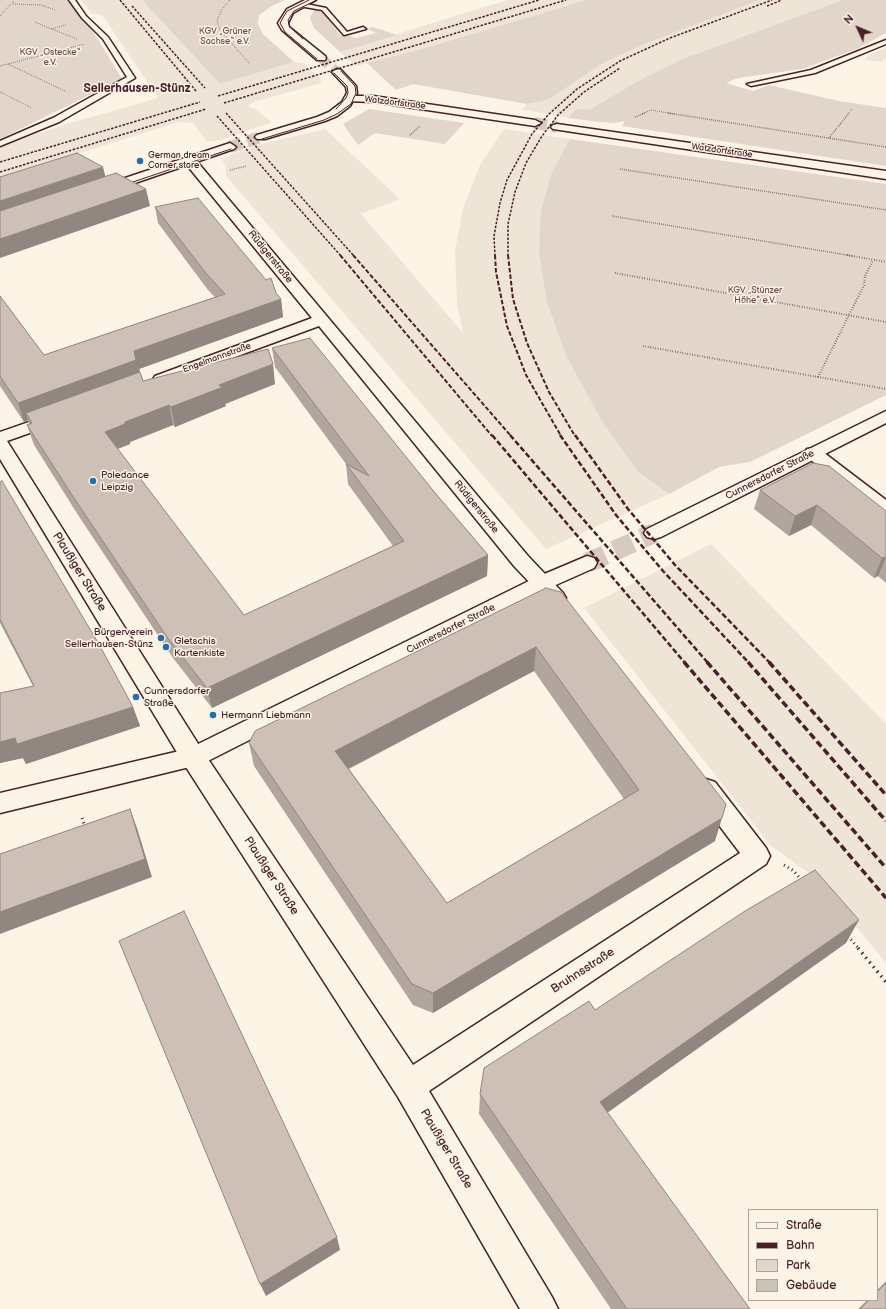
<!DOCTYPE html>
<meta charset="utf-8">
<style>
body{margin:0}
#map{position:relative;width:886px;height:1309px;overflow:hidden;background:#fcf5e5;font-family:"Balsamiq Sans",sans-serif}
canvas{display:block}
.legend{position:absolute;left:748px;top:1209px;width:130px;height:92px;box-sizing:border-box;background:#fcf5e5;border:1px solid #b59f9b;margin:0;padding:5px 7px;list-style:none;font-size:12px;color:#4a1f2b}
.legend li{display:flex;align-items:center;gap:8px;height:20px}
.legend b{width:20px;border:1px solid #b59f9b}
.north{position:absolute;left:838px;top:8px;width:40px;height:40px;-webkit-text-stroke:3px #fcf5e5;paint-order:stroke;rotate:314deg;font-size:11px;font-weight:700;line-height:16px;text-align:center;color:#4a1f2b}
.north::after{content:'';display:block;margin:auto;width:14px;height:18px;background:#4a1f2b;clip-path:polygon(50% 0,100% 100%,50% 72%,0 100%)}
</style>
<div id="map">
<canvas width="886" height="1309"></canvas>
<ul class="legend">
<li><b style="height:5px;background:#fcf5e5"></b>Straße</li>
<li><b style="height:5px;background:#4a1f2b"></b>Bahn</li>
<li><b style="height:11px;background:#e2d5ca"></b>Park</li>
<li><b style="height:11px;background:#cfc0b7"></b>Gebäude</li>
</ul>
<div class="north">N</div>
</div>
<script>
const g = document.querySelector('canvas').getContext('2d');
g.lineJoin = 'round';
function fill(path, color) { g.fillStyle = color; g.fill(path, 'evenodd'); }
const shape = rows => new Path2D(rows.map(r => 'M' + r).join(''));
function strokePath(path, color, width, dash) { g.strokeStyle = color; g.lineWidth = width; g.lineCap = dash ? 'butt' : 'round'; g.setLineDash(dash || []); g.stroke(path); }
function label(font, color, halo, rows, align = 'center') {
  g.font = font + ' "Balsamiq Sans",sans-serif'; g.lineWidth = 3; g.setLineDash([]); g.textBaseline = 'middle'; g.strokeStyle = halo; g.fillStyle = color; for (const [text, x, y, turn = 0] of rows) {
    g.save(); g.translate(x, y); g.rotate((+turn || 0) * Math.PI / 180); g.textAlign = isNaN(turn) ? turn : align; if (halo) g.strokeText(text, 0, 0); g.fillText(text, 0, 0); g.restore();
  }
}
fill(shape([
 [81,0,142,0,220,84,294,62,303,63,320,78,322,83,254,102,248,106,258,111,272,122,221,140,207,142,193,123,179,122,0,178,0,146,70,123,158,98,102,15,92,14],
 [507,0,586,0,418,50,357,66,339,52],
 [696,0,871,0,614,123,594,122,522,110,527,104,548,100,603,63,647,43],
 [886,48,886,58,883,62,865,60,867,56],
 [325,129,400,199,361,214,463,333,457,304,455,251,463,208,480,165,504,129,570,139,552,172,567,358,603,423,638,472,669,494,546,549,226,176,226,166,222,161,232,154,269,142],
 [711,544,886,724,886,963,816,878,771,846,584,608]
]), '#eee5d7');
fill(shape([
 [0,0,67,0,80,18,89,25,122,79,0,139],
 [142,0,285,0,272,6,259,15,258,24,263,34,294,62,220,84],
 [586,0,759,0,647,43,603,63,548,100,527,104,413,84,396,90,367,63,418,50],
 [843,0,886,0,886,33,857,49,802,69,738,78,726,83,753,91,769,85,839,101,886,108,886,166,622,126,625,121,614,123,568,118,576,109,589,110,644,78,683,59],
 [314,10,323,12,340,35,347,35,356,38,376,33,367,29,373,27,397,35,340,52,314,28,310,18],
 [369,109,464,123,445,144,375,133,358,145,343,124],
 [570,139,886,184,886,395,750,462,719,467,669,494,638,472,603,423,567,358,547,302,539,252,541,210,552,172]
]), '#e2d5ca');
strokePath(shape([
 [535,123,557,127]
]), '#d8cac0', 12, [12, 6]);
strokePath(shape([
 [321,58,337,72]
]), '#d8cac0', 10, [10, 5]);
strokePath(shape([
 [230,147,261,137]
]), '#d8cac0', 12, [12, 6]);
strokePath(shape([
 [587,563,654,533]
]), '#d8cac0', 20, [20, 10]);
const lane = shape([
 [69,0,75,0,86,16,108,37,135,78,59,122,0,146,0,141,53,118,127,77,103,39,82,18,69,0],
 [301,3,326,8,347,32,363,27,366,29,344,35,322,10,299,6,298,5,301,3],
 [886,40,886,44,815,73,751,86,747,84,811,70,886,40]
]);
const street = shape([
 [350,96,373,96,535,120,541,123,535,126,373,102,346,101,345,99,346,97,350,96],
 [557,124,886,171,886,179,553,129,551,127,553,125,557,124],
 [190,157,194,158,528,556,563,593,566,598,563,603,556,605,549,603,514,566,319,326,167,382,161,384,155,382,153,379,155,376,312,318,186,164,184,161,186,158,190,157],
 [55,413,61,414,64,418,61,422,7,441,202,750,413,1065,740,853,697,796,694,789,697,782,706,779,715,782,766,848,770,856,766,864,429,1091,552,1297,558,1309,520,1309,398,1097,184,764,0,459,0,432,55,413],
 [813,448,819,449,886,500,886,515,879,513,807,457,804,453,807,449,813,448]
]);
const secondary = shape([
 [305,0,316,0,293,13,288,23,289,27,325,56,326,58,325,60,317,60,282,30,278,23,287,9,305,0],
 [337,69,341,70,356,86,357,93,350,106,337,116,325,121,265,139,257,139,255,137,257,135,317,117,329,112,342,102,347,93,346,87,332,72,337,69],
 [230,143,236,147,234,149,106,193,102,194,96,190,98,187,230,143],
 [886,411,886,423,661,537,654,539,647,537,644,533,647,529,886,411],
 [587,556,594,558,597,563,594,568,549,588,202,764,0,813,0,793,188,749,535,578,587,556]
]);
strokePath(lane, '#4a1f2b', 3);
strokePath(street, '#4a1f2b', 3);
strokePath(secondary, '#4a1f2b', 3);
strokePath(shape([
 [230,0,222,9,217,20,219,29,250,64],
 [13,4,41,5,55,10],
 [0,16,15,0],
 [35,22,51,29,66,25],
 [52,29,77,39],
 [8,64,65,91],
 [0,66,85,44],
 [0,92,32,108],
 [642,114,651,110,675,114],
 [848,114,852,109]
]), '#4a1f2b', 1, [0.5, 1.5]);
strokePath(shape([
 [668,113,886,147],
 [635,117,645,113],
 [410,135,420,126],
 [829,138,849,113],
 [620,169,886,210],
 [230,170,247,166],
 [612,216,853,256]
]), '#4a1f2b', 1.5, [0.5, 1.5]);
strokePath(shape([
 [847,255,886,262],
 [615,273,886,322],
 [643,346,886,389],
 [818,377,864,285,865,276,873,260]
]), '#4a1f2b', 2, [0.5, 2]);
strokePath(shape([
 [82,818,85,827],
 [784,865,794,871,801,880],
 [848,936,859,949]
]), '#4a1f2b', 3, [1, 3.5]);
strokePath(shape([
 [858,948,886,982]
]), '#4a1f2b', 3.5, [1.5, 4.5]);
fill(lane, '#fcf5e5');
fill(street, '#fcf5e5');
fill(secondary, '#fcf5e5');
strokePath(shape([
 [309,0,287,11,280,23,285,32,317,59],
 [303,39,290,27,288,20,294,11,317,0],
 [334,73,347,86,348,93,346,98,336,109],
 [262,139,324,120,337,114,351,104,356,93,355,86,341,71],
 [121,186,231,149]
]), '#4a1f2b', 1);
strokePath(shape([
 [120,0,196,91],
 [132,6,205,88],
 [767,6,782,0],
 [218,96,539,0],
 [224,103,566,0],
 [226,113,354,256],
 [217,116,341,256],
 [0,162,200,102],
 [0,172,206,109],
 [495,256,494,236,500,203,507,180,532,134,549,114,577,89,620,61,670,38,772,0],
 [508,256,508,224,515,192,526,163,542,136,558,115,584,92,620,68]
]), '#4a1f2b', 1.5, [2.5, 1.5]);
strokePath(shape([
 [340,255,492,436],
 [353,255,511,436],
 [495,255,496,272,507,326,526,375,561,436],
 [508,255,513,299,527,343,549,392,575,436]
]), '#4a1f2b', 2, [4.5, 2]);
strokePath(shape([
 [492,435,685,663],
 [510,435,708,663],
 [560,435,616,515,663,571,749,663],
 [575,435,628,509,675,565,770,663]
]), '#4a1f2b', 2.5, [5.5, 2.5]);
strokePath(shape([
 [684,662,886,898],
 [707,662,886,868],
 [748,662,886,821],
 [769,662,886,795]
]), '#4a1f2b', 3.5, [7, 3.5]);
fill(shape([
 [155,207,276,293,281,299,283,317,139,369,143,381,275,384,225,404,226,406,175,427,173,425,130,442,130,444,117,449,244,615,393,546,348,484,346,464,275,367,272,348,436,494,488,555,487,576,212,708,173,658,78,515,34,445,27,425,29,424,28,420,24,422,0,386,0,296,44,355,215,297,208,290,158,223],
 [0,482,133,707,140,726,26,764,23,758,0,763,0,693,33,686,0,623],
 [760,490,886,511,886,583,878,576,874,578,811,525,789,536,754,509],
 [546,588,715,841,433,1013,413,1005,254,766,249,743],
 [534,671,624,799,447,903,349,769],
 [846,943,607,1113,750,1309,611,1309,479,1114,480,1094,595,1010],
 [886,1281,886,1309,858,1309,867,1300,877,1300,877,1290]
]), '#b2a59d');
fill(shape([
 [103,167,107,183,0,219,0,201],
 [146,189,150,206,0,258,0,239],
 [281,299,283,317,139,369,141,379,26,413,28,420,24,422,18,403,134,351],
 [273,364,275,384,225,404,226,406,175,427,171,407,219,385],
 [169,405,173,425,130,442,130,444,110,452,105,432,125,422],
 [817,505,811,525,789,536,795,516],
 [488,555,487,576,212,708,207,688],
 [886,557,878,576,874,578,882,558],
 [536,647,534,671,338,774,335,751],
 [133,707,140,726,26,764,23,758,0,763,0,742],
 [130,809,137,828,152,877,0,934,0,912],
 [722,818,715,841,433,1013,433,993],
 [859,920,846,943,594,1122,600,1102],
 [337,1237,340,1250,266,1296,260,1284]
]), '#918680');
const building = shape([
 [77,153,103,167,0,201,0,177,77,153],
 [116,173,146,189,0,239,0,211,116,173],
 [198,198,266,280,271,278,276,293,281,299,134,351,136,360,18,403,0,376,0,296,44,355,225,294,205,272,155,207,198,198],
 [310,338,436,494,488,555,207,688,167,637,72,495,27,425,32,423,26,413,140,372,143,381,268,349,273,364,219,385,223,387,171,407,169,405,125,422,125,424,105,432,244,615,404,541,346,464,369,476,272,348,310,338],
 [813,463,829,466,886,511,886,557,882,558,817,505,795,516,760,490,813,463],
 [2,481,100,646,133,707,17,744,15,738,0,742,0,693,34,686,0,619,0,482,2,481],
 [546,588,561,592,726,804,722,818,433,993,412,984,249,743,255,731,546,588],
 [536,647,639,790,447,903,335,751,536,647],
 [130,809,145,859,0,912,0,854,130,809],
 [815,870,859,920,600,1102,750,1309,627,1309,480,1094,484,1068,589,1001,595,1010,745,911,815,870],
 [184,911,337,1237,260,1284,119,941,184,911],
 [886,1283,886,1309,860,1309,869,1300,877,1300,877,1292,886,1283]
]);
fill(building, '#cfc0b7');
strokePath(building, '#918680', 1);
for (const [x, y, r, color] of [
 [140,161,4,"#1f6fb2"],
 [93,481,4,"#1f6fb2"],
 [161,638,4,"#1f6fb2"],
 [166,647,4,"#1f6fb2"],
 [136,697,4,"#1f6fb2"],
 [213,715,4,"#1f6fb2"]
]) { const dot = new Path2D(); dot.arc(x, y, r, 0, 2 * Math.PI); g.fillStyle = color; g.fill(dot); strokePath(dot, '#fcf5e5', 1.5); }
label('9px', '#704c53', '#fcf5e5', [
 ["KGV „Grüner",225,32],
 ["Sachse“ e.V.",225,42],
 ["KGV „Ostecke“",50,53],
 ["e.V.",50,63],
 ["KGV „Stünzer",755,291],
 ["Höhe“ e.V.",755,301]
]);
label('9px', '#4a1f2b', '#fcf5e5', [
 ["Watzdorfstraße",395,103,7],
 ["Watzdorfstraße",722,151,8],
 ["Engelmannstraße",217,358,-20]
]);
label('9px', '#4a1f2b', '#fcf5e5', [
 ["German dream",148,156],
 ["Corner store",148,166]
], 'left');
label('10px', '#4a1f2b', '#fcf5e5', [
 ["Rüdigerstraße",270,257,51],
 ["Cunnersdorfer Straße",770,475,-27],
 ["Rüdigerstraße",476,507,51],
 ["Cunnersdorfer Straße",451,629,-27]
]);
label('10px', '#4a1f2b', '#fcf5e5', [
 ["Poledance",101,475],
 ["Leipzig",101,487],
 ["Bürgerverein",153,632,"right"],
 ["Sellerhausen-Stünz",153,644,"right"],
 ["Gletschis",174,641],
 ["Kartenkiste",174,653],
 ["Cunnersdorfer",144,691],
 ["Straße",144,703],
 ["Hermann Liebmann",221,715]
], 'left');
label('bold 12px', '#4a1f2b', '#fcf5e5', [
 ["Sellerhausen-Stünz",137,89]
]);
label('12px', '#4a1f2b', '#fcf5e5', [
 ["Plaußiger Straße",79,572,58],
 ["Plaußiger Straße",271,876,57],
 ["Bruhnsstraße",583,971,-33],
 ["Plaußiger Straße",446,1149,59]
]);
</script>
